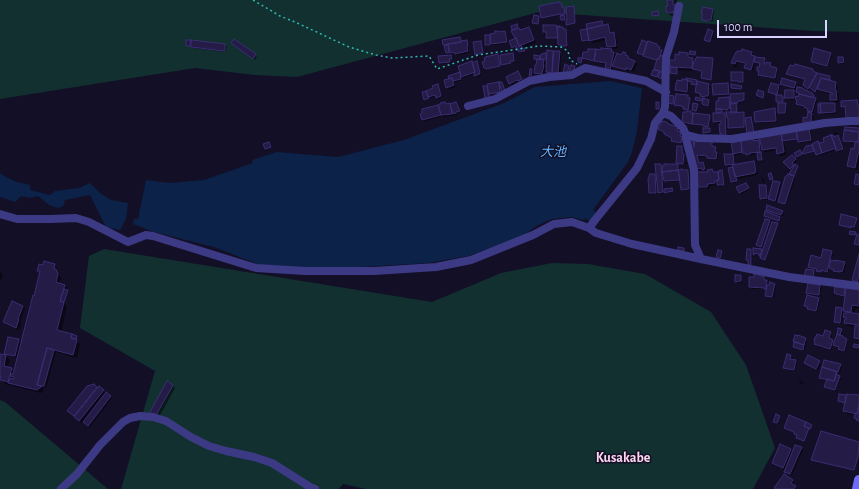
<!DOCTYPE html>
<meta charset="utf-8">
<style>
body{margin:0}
#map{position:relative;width:859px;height:489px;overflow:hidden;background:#130f26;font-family:"Alegreya Sans",sans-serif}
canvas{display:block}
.scale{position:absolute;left:717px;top:20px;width:110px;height:18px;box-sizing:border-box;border:2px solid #d9d4ff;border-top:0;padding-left:5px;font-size:12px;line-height:14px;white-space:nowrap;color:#d9d4ff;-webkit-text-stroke:3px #130f26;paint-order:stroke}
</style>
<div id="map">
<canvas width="859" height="489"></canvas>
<div class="scale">100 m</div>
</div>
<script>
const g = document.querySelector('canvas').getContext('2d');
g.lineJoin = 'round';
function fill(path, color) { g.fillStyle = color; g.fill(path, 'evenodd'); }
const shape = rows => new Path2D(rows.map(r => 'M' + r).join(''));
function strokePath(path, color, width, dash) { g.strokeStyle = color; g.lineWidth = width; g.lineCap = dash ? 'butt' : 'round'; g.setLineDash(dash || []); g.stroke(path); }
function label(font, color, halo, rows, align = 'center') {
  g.font = font + ' "Alegreya Sans","Noto Sans JP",sans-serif'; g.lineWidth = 3; g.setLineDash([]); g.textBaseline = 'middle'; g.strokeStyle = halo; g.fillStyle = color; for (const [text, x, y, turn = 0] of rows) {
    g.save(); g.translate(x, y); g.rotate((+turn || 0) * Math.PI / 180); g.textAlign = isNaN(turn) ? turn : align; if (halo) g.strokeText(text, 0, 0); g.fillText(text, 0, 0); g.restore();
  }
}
fill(shape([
 [0,0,859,0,859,32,813,31,539,12,297,77,255,75,195,68,0,99],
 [104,249,432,302,501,273,552,263,588,264,645,274,711,312,746,365,775,448,753,489,366,489,343,484,339,489,121,489,155,371,80,328,89,256],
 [0,400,5,402,108,489,0,489]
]), '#12302f');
fill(shape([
 [610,81,642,88,637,131,632,152,628,162,593,210,597,213,590,222,586,218,584,220,571,217,552,219,538,225,523,236,468,256,428,263,327,269,260,265,214,247,154,232,133,224,134,219,138,219,146,180,170,183,204,180,253,163,252,160,277,152,338,157,404,140,504,103,535,87],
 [0,173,4,176,17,182,30,185,30,190,50,195,55,191,79,188,90,183,100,193,111,200,128,203,126,219,120,230,106,227,90,195,65,200,63,206,58,208,49,205,38,196,29,198,21,196,15,202,0,197]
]), '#0c2248');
fill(shape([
 [668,0,677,0,676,16,671,16,667,12,669,7],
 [713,10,714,11,713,21,705,21,703,20],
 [602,22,604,23,604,26,608,25,610,28,611,33,613,33,616,36,618,48,612,50,608,46,607,40,593,43,591,41,585,42,583,40,589,29,588,28],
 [517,25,518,29,519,29,521,31,529,28,531,31,536,43,522,48,526,52,521,53,516,48,515,49,513,47,517,39,514,30,513,29],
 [544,26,562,28,565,30,567,31,568,47,563,47,559,43,559,39,549,39,547,37,546,37,544,35],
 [713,31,714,33,711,43,705,40],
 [505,32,506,34,508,43,488,46,486,45,486,36,491,36],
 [459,38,461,42,466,41,468,42,469,53,457,55,455,53,449,54,453,57,453,60,450,60,451,63,442,64,440,63,450,56,446,53,443,40],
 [235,40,256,55,257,56,255,60,234,45],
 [190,41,192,43,225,45,227,46,226,52,193,48,190,45,190,46,187,46],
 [480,42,482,43,484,54,478,56,476,54],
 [643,42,657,45,661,49,660,51,663,53,662,56,664,72,657,70,655,68,657,61,640,55,638,53],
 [611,50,617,57,622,56,624,53,634,62,637,64,634,72,629,70,628,72,616,68,614,66,612,72,606,65,584,59,583,58],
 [553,52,555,54,560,52,561,54,560,74,548,73,547,72,547,59,542,59,545,63,544,66,545,67,544,75,536,74,535,73,538,59,535,59,535,56,542,57,546,54,548,56],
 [751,52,753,54,752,56,756,59,764,59,766,61,766,63,770,64,772,65,771,68,777,69,778,70,776,79,761,76,759,75,759,72,758,70,764,65,765,63,755,62,753,71,747,69,746,68,747,64,738,62,736,68,733,66,733,63],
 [688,54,690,57,690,58,693,59,696,62,698,58,713,60,711,80,703,78,703,71,694,70,694,71,677,70,677,74,671,73,672,68,671,67,676,61],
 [830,54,832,55,828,67,815,64,813,62],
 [843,58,845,60,845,63,841,64,839,62],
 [477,62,478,64,481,74,480,74,481,76,477,77,475,74,462,78,462,80,454,83,455,87,449,89,447,88,450,79,449,76,461,72,473,64],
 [813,70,814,73,830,77,831,78,831,82,836,83,838,85,837,92,839,94,839,102,834,103,831,100,831,94,821,91,818,89,817,92,811,87,810,89,805,86,806,80,789,75,787,73],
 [742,73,744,74,744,83,741,83,739,82,734,82,732,80],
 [519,74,522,81,520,82,519,81,512,85,510,83],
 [690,80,708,85,710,86,709,89,710,90,709,97,707,97,707,98,703,97,701,96,705,96,698,85,693,82,689,81],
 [688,81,689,83,688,93,677,92,676,90],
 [781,83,795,83,797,85,796,87,802,89,812,94,814,96,815,98,815,99,817,101,813,113,810,112,808,110,809,109,799,105,797,104,800,93,797,91,797,90,782,85],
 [728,84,729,85,730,95,743,94,745,96,745,101,743,101,743,102,739,103,739,104,736,104,737,114,744,114,744,127,730,128,728,118,726,115,727,139,721,133,722,123,716,123,714,121,719,114,717,112,729,98,732,102,731,95,715,96,714,94],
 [732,109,735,111,735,113,727,113,728,117,724,114,722,114,722,111,729,111,729,110],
 [437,85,439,87,442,97,439,99,437,96,431,98,427,95,428,99,426,100,423,93,434,89,433,87],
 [779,86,780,87,778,96,782,96,784,100,784,104,787,106,786,114,780,114,779,112,779,103,777,101,777,95,771,94,769,92],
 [793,91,795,92,795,100,787,99,785,98],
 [702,99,703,101,704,100,709,101,710,103,709,107,704,105,703,104,703,102,697,100],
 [456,103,461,112,456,113,457,115,444,117,441,113,441,117,424,121,422,120,441,105],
 [834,104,836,105,836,114,824,114,819,113,819,105,822,106],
 [774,109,776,111,777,122,758,123,756,122],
 [808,113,812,114,814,116,812,124,805,123,804,122,807,119],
 [692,114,709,116,709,127,704,126,704,125,685,124,683,122],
 [665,122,679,130,678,132,682,134,681,137,683,139,682,144,674,142,672,141,673,138,659,129],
 [704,129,710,130,710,138,704,137],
 [809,129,811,131,812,141,800,143,798,140,784,142,786,155,780,156,778,153,777,150,765,152,761,148,763,161,760,162,759,160,758,154,748,156,744,153,735,156,734,154,733,142,753,139,754,141,759,141,762,145,760,137],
 [859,129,859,162,857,170,850,168,848,165,854,150,856,143,846,142,844,141,847,131,846,130],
 [836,132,838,134,838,136,837,136,839,138,844,150,838,152,836,150,818,156,817,155,813,144,818,143,820,144,825,142,833,136,835,138,837,137,834,133],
 [692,140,694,142,695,147,711,143,713,145,713,147,717,149,716,153,718,154,717,160,710,159,708,157,698,157,700,164,703,163,705,165,706,170,705,171,703,169,697,170],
 [682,147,682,154,684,155,684,162,686,162,687,164,677,163],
 [732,155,734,156,735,166,754,162,756,165,758,174,756,174,757,175,738,179,736,177,737,182,734,183,732,182,733,168,734,165,728,166,726,164],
 [792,156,797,161,793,165,798,167,795,176,790,174,792,170,785,162],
 [660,165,662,167,678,165,679,167,679,171,687,171,689,172,690,190,683,191,682,189,681,181,666,182,663,179,664,190,672,189,673,192,660,194,657,190,657,194,651,194,650,192,654,175,657,178],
 [712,170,714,173,722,171,723,173,725,186,720,187,718,185,710,186,709,189,707,188,702,189,699,186,709,173],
 [761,176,762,177,765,183,763,183],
 [793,177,795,179,786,205,780,203,779,202],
 [779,183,781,185,776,202,771,200,769,199],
 [746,184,750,190,741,194,740,192],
 [765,186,767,187,768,200,762,200,761,198],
 [767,210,782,212,784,213,783,216,768,211],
 [766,213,780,218,781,219,780,222,766,217,765,216],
 [777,224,766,260,762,258,763,254,756,253,754,257,752,256,752,266,750,266,749,261,747,260,748,250,751,250,754,253,754,249,762,250,763,252],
 [831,252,833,254,831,261,844,263,846,264,844,273,836,272,829,268,828,273,822,271,822,273,819,272,818,270,811,268,809,266],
 [54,265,58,269,57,272,61,278,59,284,64,285,68,289,64,303,67,307,61,332,76,337,76,340,80,344,77,358,56,352,46,388,42,387,44,390,41,393,5,384,1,380,1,378,0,378,0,355,6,356,10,360,7,368,11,369,14,372,18,358,7,355,5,354,19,340,21,343,40,273,38,270],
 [0,272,3,274,0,282],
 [760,275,765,278,765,281,768,283,768,289,774,285,776,286,774,298,768,297,766,295,767,291,766,289,751,289,750,287,755,278],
 [740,276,742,278,742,283,737,283,736,281],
 [808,284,820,286,822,288,820,296,809,295,807,293],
 [844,289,847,292,859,291,859,309,855,309,855,314,859,315,859,340,856,340,855,338,856,327,849,326,845,323,848,320,843,315,841,324,837,323,835,321,842,309,843,311,843,314,848,315,844,311,846,297,838,296,835,292],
 [818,299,820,301,817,312,810,311,808,309,809,308,805,306],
 [23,306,25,309,20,322,21,323,19,330,7,325,5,322],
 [841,330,843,332,841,336,848,341,845,352,841,351,839,349,840,348,836,347,833,344,831,350,817,346,815,344,830,333,832,334,830,340,835,343],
 [805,339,807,341,804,351,796,348,794,347,795,343,794,341],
 [788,355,791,356,793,358,792,360,796,361,797,363,795,371,786,369,785,367],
 [820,362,821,363,818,370,805,363],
 [825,362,840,365,842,367,840,373,838,372,837,376,841,378,836,391,827,388,825,387,827,381,822,379,820,377],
 [800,380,804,383,803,385,799,382],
 [94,385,98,389,99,387,112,398,90,427,83,422,82,423,71,413],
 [173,386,175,388,158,419,153,416],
 [840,395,846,396,847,397,859,397,859,421,855,418,856,415,847,414,844,411,846,403,839,401],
 [822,432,859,443,858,458,854,470,812,460],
 [801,448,803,450,792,475,787,473,786,470,775,465,773,463,790,450,793,452],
 [784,475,794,482,793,485,797,488,796,489,777,489]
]), '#0007');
const building = shape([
 [667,0,673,0,673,5,675,5,675,11,672,12,673,13,666,12,666,6,668,6,667,0],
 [559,2,559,3,561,3,562,7,564,7,565,14,560,15,560,14,541,18,539,6,559,2],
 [574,6,575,23,566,25,566,21,567,20,566,7,574,6],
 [703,7,713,9,711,20,707,20,706,21,702,20,702,13,701,13,703,7],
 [658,11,659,15,652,16,652,12,658,11],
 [534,15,539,16,538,24,532,23,534,15],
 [564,15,565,20,561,20,560,16,564,15],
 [602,21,603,25,587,29,586,24,602,21],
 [517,24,518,27,512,30,511,26,517,24],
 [608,24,610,33,614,32,616,46,609,47,609,46,607,47,605,37,589,41,587,29,608,24],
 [543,25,556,25,556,26,560,26,560,27,557,27,558,38,546,38,546,32,543,32,543,25],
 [529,27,534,40,519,46,516,38,515,38,511,31,519,28,520,30,529,27],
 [557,27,563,27,563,29,566,29,567,46,561,46,558,44,557,27],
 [587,29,589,40,582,41,580,30,587,29],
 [708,29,713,31,710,42,704,40,708,29],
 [495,31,498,31,498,32,505,31,507,42,491,44,490,34,495,33,495,31],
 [485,35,490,35,490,45,485,45,485,35],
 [460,37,461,42,443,45,442,40,460,37],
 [516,38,519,46,521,45,522,48,524,48,525,51,519,52,518,50,517,51,515,46,512,48,509,41,516,38],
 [234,39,256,54,253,59,231,43,234,39],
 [186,40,191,40,190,46,186,46,186,40],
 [191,40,225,44,225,51,191,47,191,40],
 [467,40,468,46,467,47,468,51,455,54,454,52,450,53,448,44,461,42,461,41,467,40],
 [642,40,647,42,643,55,637,53,642,40],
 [481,41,483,53,475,55,473,42,481,41],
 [648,41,657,44,657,46,660,47,659,49,662,50,659,59,657,59,656,60,643,56,648,41],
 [448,45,449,53,446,53,444,46,448,45],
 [601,48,612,49,611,52,614,52,610,70,605,69,606,63,594,61,596,49,601,50,601,48],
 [814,48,831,53,827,66,812,62,812,61,811,61,814,48],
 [588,49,596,49,594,61,582,58,583,52,588,52,588,49],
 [742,49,752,52,751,55,755,56,751,70,744,68,746,63,736,61,735,64,731,63,736,52,738,51,742,51,742,49],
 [547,50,553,51,552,73,546,72,547,50],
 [554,51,560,51,558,73,552,72,554,51],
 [690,51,696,52,695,55,689,54,690,51],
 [623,52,626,53,625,55,628,56,628,58,635,61,631,70,626,68,626,70,612,66,617,53,621,55,623,52],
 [679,52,688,53,688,57,693,58,692,68,670,67,669,60,675,60,675,54,679,55,679,52],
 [513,53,514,61,510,61,511,63,501,65,500,55,513,53],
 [544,53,546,53,546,59,540,59,541,54,544,54,544,53],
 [498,54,500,66,486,69,486,68,484,68,482,62,485,61,484,58,485,58,485,57,498,54],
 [451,55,452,59,449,59,450,62,439,63,438,56,451,55],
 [534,55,540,56,540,60,534,59,534,55],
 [661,55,666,57,663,72,654,69,657,59,659,59,661,55],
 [697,57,713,58,711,80,701,78,702,71,692,69,694,61,695,61,696,58,697,58,697,57],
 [755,57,765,58,764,64,766,64,766,62,771,63,770,66,777,68,775,78,758,75,759,71,757,71,757,67,759,67,760,63,754,62,755,57],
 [838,57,843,57,844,62,838,63,838,57],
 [578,58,582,58,581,63,578,62,578,58],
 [537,59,544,60,543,65,544,65,542,74,534,73,535,65,536,65,537,59],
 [472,61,475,72,461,77,458,66,472,61],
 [477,61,480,73,479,73,480,74,474,76,474,73,475,72,472,63,477,61],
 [565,64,569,66,567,74,563,73,565,64],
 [795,64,813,69,813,71,817,73,808,89,803,85,805,79,786,74,790,65,794,66,795,64],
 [571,65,575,66,573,73,569,72,571,65],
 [671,67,677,68,677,74,670,73,671,67],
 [530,69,532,69,531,76,529,76,530,69],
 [653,70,659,71,657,77,651,75,653,70],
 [518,71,522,79,518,81,517,80,509,84,506,77,518,71],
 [460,72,461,79,453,81,452,78,449,79,448,76,460,72],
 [660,72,663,73,661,79,658,77,660,72],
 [731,72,743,72,743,82,738,82,738,81,731,81,731,72],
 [817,73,830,76,830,80,821,78,815,92,809,87,817,73],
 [452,78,454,85,446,88,444,80,452,78],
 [686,78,697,80,697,85,691,84,692,82,686,80,686,78],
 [782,78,796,82,794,88,780,84,782,78],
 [821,78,836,82,835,90,836,90,837,100,830,100,830,94,833,94,832,93,817,89,821,78],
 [682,79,688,80,687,92,675,90,676,83,677,83,677,80,682,81,682,79],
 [697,81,709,84,708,87,709,88,708,91,709,91,708,96,705,96,705,97,700,96,701,94,695,92,697,81],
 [499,82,500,92,488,94,487,84,499,82],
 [499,82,502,82,505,91,502,92,499,82],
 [728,83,729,94,713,95,712,84,728,83],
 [771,83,779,85,777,95,768,92,771,83],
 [438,84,441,96,436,98,435,95,428,97,426,91,433,88,432,86,438,84],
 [731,84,742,86,741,89,731,88,731,84],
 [483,86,487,86,490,98,485,99,483,86],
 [797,87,803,88,803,89,812,93,813,94,813,95,814,95,814,98,799,94,799,93,796,92,797,87],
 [758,90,764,92,763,98,756,95,758,90],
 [785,90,794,90,794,98,784,98,785,90],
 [426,91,429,98,424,100,422,92,426,91],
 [744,93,744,100,742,100,742,101,738,101,738,103,731,104,730,94,744,93],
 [676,94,688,95,688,98,690,98,688,110,683,109,684,107,682,107,682,106,674,105,676,94],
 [799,94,816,98,812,112,807,111,808,109,804,107,804,106,796,104,797,100,795,99,796,96,798,97,799,94],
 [668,95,674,96,673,104,667,103,668,95],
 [776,95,782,95,782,97,783,97,783,102,776,102,776,95],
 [696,97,703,99,702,101,695,100,696,97],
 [729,97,730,108,728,108,728,110,716,109,716,101,719,101,718,98,729,97],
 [703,98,709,100,708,106,702,104,703,98],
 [857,100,858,106,859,106,859,117,846,118,845,106,841,107,841,101,857,100],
 [445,102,446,104,450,103,452,114,441,115,438,105,440,105,440,103,445,102],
 [456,102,460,111,456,112,456,113,453,114,450,104,456,102],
 [656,102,659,102,659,109,656,109,656,102],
 [693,103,698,104,696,111,692,110,693,103],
 [730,103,736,103,737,112,731,112,730,103],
 [778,103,786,103,785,113,778,113,778,103],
 [820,103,835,103,835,112,821,113,820,103],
 [818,104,820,104,821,113,818,113,818,104],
 [438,105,441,115,422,120,420,114,422,113,422,109,438,105],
 [775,108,776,121,755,122,754,112,775,108],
 [716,109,722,109,722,112,716,113,716,109],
 [687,111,691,111,691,113,693,113,692,124,682,122,683,112,687,112,687,111],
 [726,112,731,112,731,113,744,112,744,127,728,128,728,118,727,118,726,112],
 [808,112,812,113,811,123,803,122,803,117,807,118,808,112],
 [693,113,710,115,708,127,703,126,703,125,692,124,693,113],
 [713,113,725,113,726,138,721,137,721,133,720,134,719,124,721,124,721,121,713,122,713,113],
 [751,117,754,133,747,134,745,118,751,117],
 [662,121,664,122,664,121,668,123,668,124,678,127,677,131,681,132,680,136,682,137,681,143,671,141,672,138,664,134,664,132,658,129,662,121],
 [796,127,797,139,782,141,781,130,796,127],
 [845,127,859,128,859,132,845,130,845,127],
 [703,128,710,128,710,132,703,133,703,128],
 [796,128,809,128,811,140,798,142,796,128],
 [844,130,859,132,858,142,843,141,844,130],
 [781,131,784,152,777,154,776,148,762,150,759,136,781,131],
 [859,133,859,154,858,154,855,168,847,166,851,148,854,149,855,142,858,142,859,133],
 [831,135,833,135,834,137,838,135,843,149,836,151,835,148,836,148,831,135],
 [831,135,836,148,822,153,819,143,824,142,823,138,831,135],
 [689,138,693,139,694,147,695,140,712,142,712,146,716,147,715,152,717,152,716,159,707,158,707,156,697,155,699,163,703,162,705,169,702,170,702,168,695,169,689,138],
 [753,138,753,141,759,140,760,152,750,153,750,154,746,155,745,153,742,153,741,140,753,138],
 [741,140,742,152,733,154,731,141,741,140],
 [818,141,822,153,816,155,812,144,818,141],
 [269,142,271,147,265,149,263,144,269,142],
 [812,145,814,151,803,154,802,153,806,146,812,145],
 [677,146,682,146,682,153,684,154,683,164,676,163,677,146],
 [800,150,802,154,796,157,794,153,800,150],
 [761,152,762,160,758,160,757,153,761,152],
 [724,154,733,154,734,164,725,165,724,154],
 [792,155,796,159,792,163,794,165,790,169,783,162,792,155],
 [754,161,756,172,754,172,755,173,735,177,732,165,754,161],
 [655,164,661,164,663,192,658,193,655,164],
 [664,164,678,164,678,170,662,172,662,166,664,166,664,164],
 [795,164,798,166,794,176,789,174,795,164],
 [733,167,737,181,731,182,728,168,733,167],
 [682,169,683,170,688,170,689,189,681,190,678,170,682,169],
 [712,169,713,172,718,172,719,180,715,181,715,183,708,184,707,187,698,187,697,172,708,172,707,170,712,169],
 [678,170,680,180,664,181,662,172,678,170],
 [722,170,724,185,717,185,717,180,719,180,718,171,722,170],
 [771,173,773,179,770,180,768,174,771,173],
 [650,174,655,174,656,193,649,193,648,179,650,174],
 [788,174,794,176,785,204,778,202,785,177,788,174],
 [856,174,859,175,859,185,854,184,856,174],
 [773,181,780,182,775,201,768,199,773,181],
 [746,183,749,188,739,193,736,187,746,183],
 [759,185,766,185,767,198,760,199,759,185],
 [672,188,673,191,664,193,664,189,672,188],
 [767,205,783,211,781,215,766,210,767,205],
 [765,211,780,217,779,221,764,216,765,211],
 [841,214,857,218,854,227,851,226,851,228,839,225,841,214],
 [765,219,770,220,761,247,756,245,765,219],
 [772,222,778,223,765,260,760,258,772,222],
 [850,231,856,232,855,235,849,234,850,231],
 [857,234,859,235,859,245,854,244,857,234],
 [678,247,684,248,684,251,678,250,678,247],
 [753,248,762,249,760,256,759,256,759,254,755,253,754,255,753,255,753,248],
 [747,249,751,249,751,265,748,265,748,260,746,260,747,249],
 [823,249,832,251,827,272,821,270,821,272,816,271,817,269,808,267,811,255,821,258,823,249],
 [718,250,722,251,720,258,716,257,718,250],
 [859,254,859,275,857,282,852,280,859,254],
 [831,260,835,261,835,260,845,262,842,272,840,271,840,272,833,271,834,270,829,268,831,260],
 [44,261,55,264,54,269,56,269,58,274,56,282,65,285,60,301,64,302,57,330,72,334,71,338,77,340,73,355,47,348,37,385,42,386,37,390,8,383,10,378,13,379,14,377,10,376,11,374,13,374,33,295,34,296,40,271,37,271,39,264,43,265,44,261],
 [806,269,814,270,813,277,804,276,806,269],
 [754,274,760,274,760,276,764,276,764,280,767,280,766,289,764,289,764,288,749,287,749,277,754,277,754,274],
 [735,275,741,275,741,281,735,282,735,275],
 [770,282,775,284,772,297,765,296,767,285,769,285,770,282],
 [808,283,820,285,819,295,806,293,808,283],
 [835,287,845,288,844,296,836,294,836,293,834,293,835,287],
 [846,288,859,290,859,306,852,305,851,312,843,311,846,288],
 [64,289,68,290,64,302,60,301,64,289],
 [807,295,819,298,816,311,807,309,808,307,804,306,807,295],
 [12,301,23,306,18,319,19,319,16,328,3,322,12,301],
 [836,307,842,308,840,323,834,322,836,307],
 [847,312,859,314,859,325,844,323,845,319,846,319,846,318,843,317,844,313,847,313,847,312],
 [855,326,859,326,859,339,854,338,855,326],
 [838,328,842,329,840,335,837,334,838,328],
 [825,330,831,332,829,338,833,340,830,349,814,344,815,342,814,341,815,337,816,337,817,334,823,336,825,330],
 [72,334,77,336,76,339,71,338,72,334],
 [837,334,843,336,843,337,847,339,844,351,838,349,839,347,833,345,837,334],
 [795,335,798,336,798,335,806,338,804,345,793,341,795,335],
 [8,337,19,339,15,356,4,354,8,337],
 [794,342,804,345,803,350,793,347,794,342],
 [854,344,859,345,858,348,853,347,854,344],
 [47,348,54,350,44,386,42,386,37,385,47,348],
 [0,354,6,355,4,366,12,368,8,382,0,380,1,376,0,376,0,354],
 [787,354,791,355,790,359,796,360,794,370,783,368,787,354],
 [808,355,820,361,816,369,804,363,808,355],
 [824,360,841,364,838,372,822,367,824,360],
 [822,367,837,372,834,381,819,378,822,367],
 [836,374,840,376,835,390,824,387,827,379,834,381,836,374],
 [167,381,173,385,155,417,149,414,167,381],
 [94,384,97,387,74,416,67,411,87,386,94,384],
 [99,386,104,390,79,421,74,417,99,386],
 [106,392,111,396,88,426,83,422,106,392],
 [839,394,846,395,845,403,838,401,839,394],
 [847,394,852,395,853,394,859,395,859,404,857,414,843,411,847,394],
 [859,404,859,421,856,420,857,419,854,418,855,413,857,414,859,404],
 [776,414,780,416,777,423,773,422,776,414],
 [789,415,806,422,804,426,809,428,804,441,796,438,797,435,794,434,794,432,784,428,789,415],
 [806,422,812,425,810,429,804,426,806,422],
 [821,431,859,442,858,457,854,470,811,460,821,431],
 [780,444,791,449,783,468,772,463,780,444],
 [795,445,802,447,790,474,784,472,795,445],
 [784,474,793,480,791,483,796,486,794,489,776,489,774,488,784,474]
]);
fill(building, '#241b47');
strokePath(building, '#3b2d73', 1);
strokePath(shape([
 [253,0,280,16,295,22,349,47,376,55,392,58,429,56,437,69,478,55,539,46,561,47,568,51,570,60,577,64]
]), '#2fb8b0', 1.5, [2, 3]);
strokePath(shape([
 [468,106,495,99,529,81,549,77,572,75,585,68,646,81,666,92],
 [663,113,665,107,666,57,674,32,679,6],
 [686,135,698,138,732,139,825,123,850,121,859,121],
 [0,214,17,219,51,219,76,218,89,222,128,242,146,235,153,236,256,268,305,271,374,271,436,267,471,260,533,235,554,224,572,222,589,228,596,233,632,244,701,259,789,277,859,286],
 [589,228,595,220,637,168,651,139,655,123,663,113,671,116,683,128,686,135,686,139,694,170,695,245,701,259],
 [61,489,77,474,100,445,123,422,130,418,140,416,153,417,166,421,191,437,209,446,226,451,254,457,272,463,310,487,315,489]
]), '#3d3a85', 8);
strokePath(shape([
 [857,489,859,480]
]), '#6f6bff', 10);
label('italic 13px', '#62b6ff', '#130f26', [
 ["大池",553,152]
]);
label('bold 14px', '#ffd6f0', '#130f26', [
 ["Kusakabe",623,458]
]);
</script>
